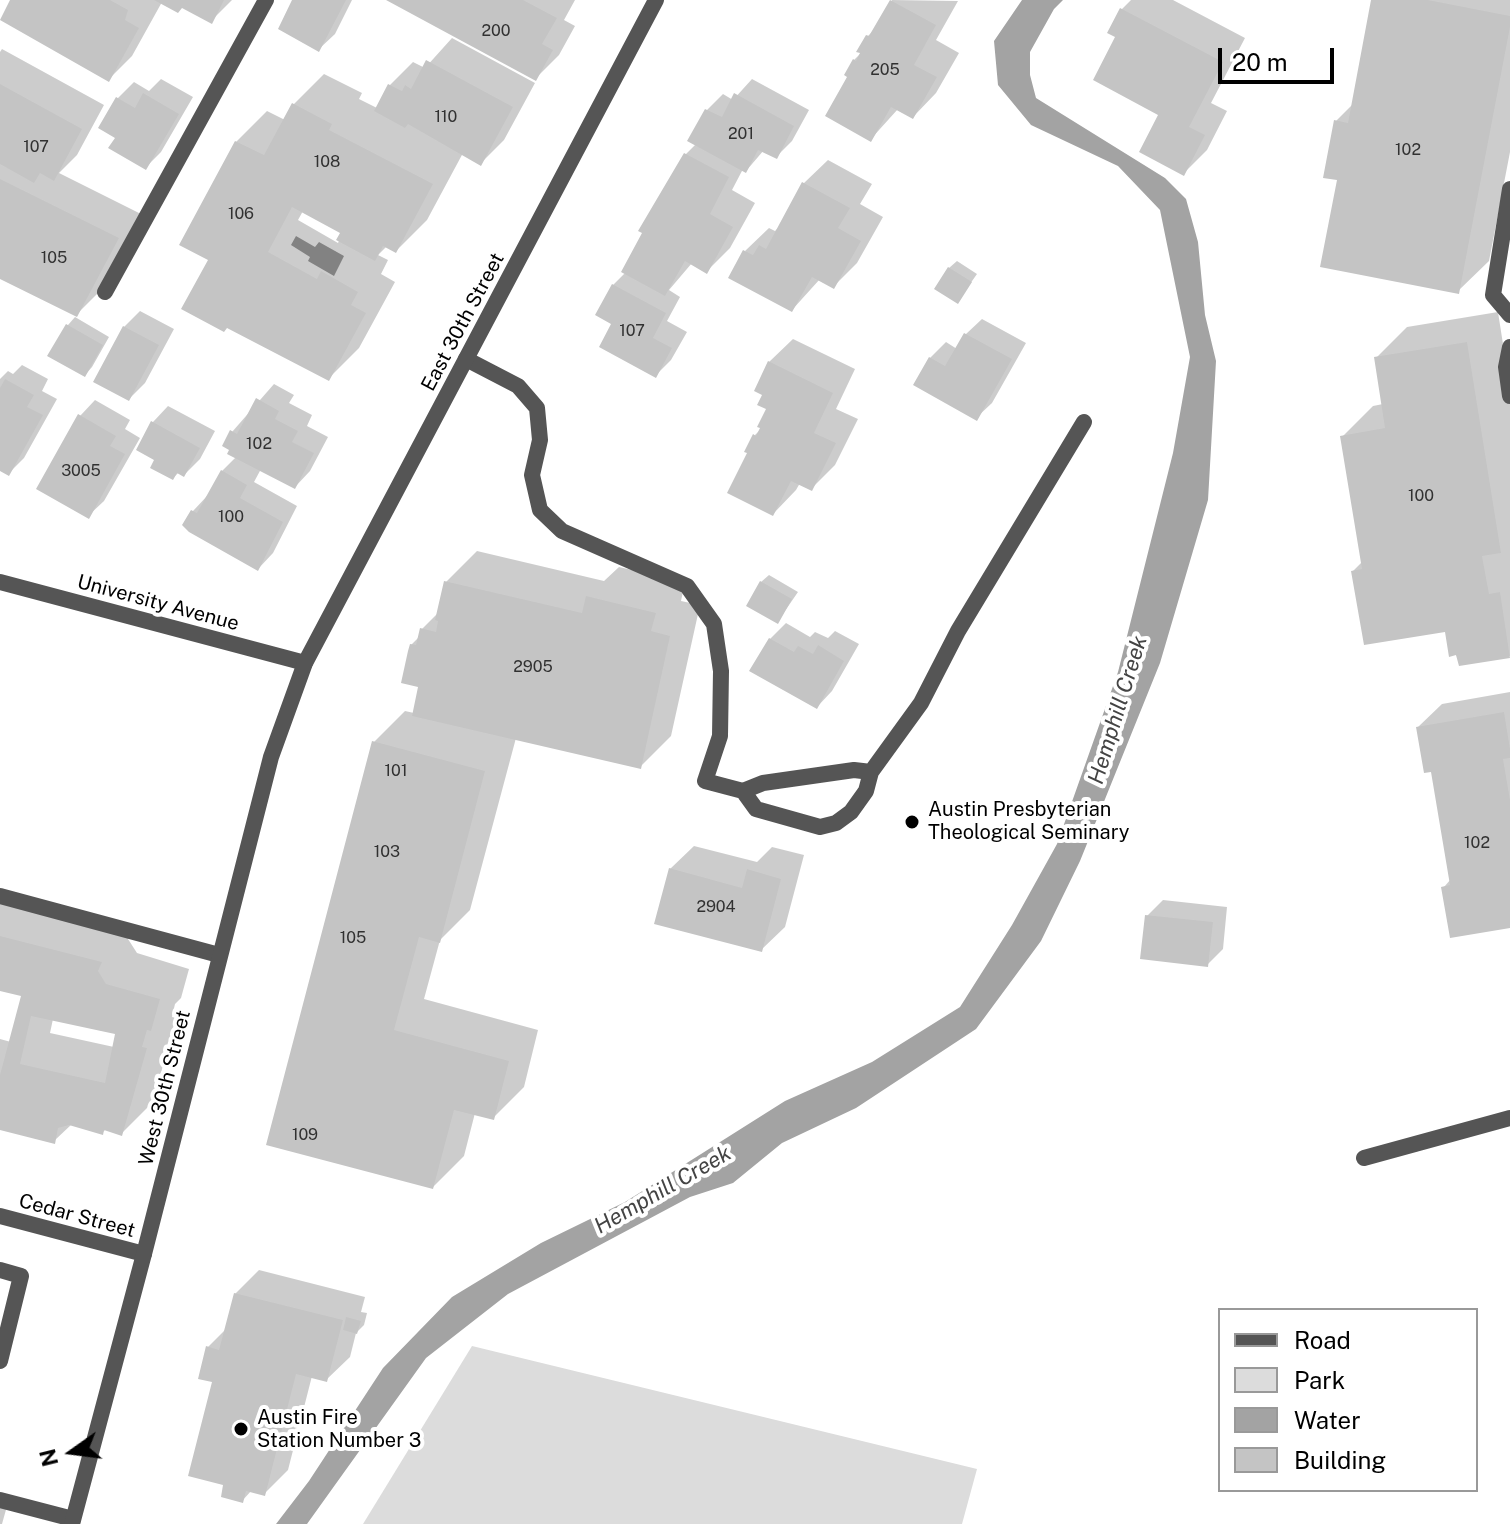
<!DOCTYPE html>
<style>
body{margin:0}
#map{position:relative;width:1510px;height:1524px;overflow:hidden;background:#fff;font-family:"Public Sans",sans-serif}
canvas{display:block}
.legend{position:absolute;left:1218px;top:1308px;width:260px;height:184px;box-sizing:border-box;background:#fff;border:2px solid #999;margin:0;padding:10px 14px;list-style:none;font-size:24px;color:#000}
.legend li{display:flex;align-items:center;gap:16px;height:40px}
.legend b{width:40px;border:2px solid #999}
.north{position:absolute;left:32px;top:1412px;width:80px;height:80px;-webkit-text-stroke:6px #fff;paint-order:stroke;rotate:256deg;font-size:22px;font-weight:700;line-height:32px;text-align:center;color:#000}
.north::after{content:'';display:block;margin:auto;width:28px;height:36px;background:#000;clip-path:polygon(50% 0,100% 100%,50% 72%,0 100%)}
.scale{position:absolute;left:1218px;top:48px;width:116px;height:36px;box-sizing:border-box;border:4px solid #000;border-top:0;padding-left:10px;font-size:24px;line-height:28px;white-space:nowrap;color:#000;-webkit-text-stroke:6px #fff;paint-order:stroke}
</style>
<div id="map">
<canvas width="1510" height="1524"></canvas>
<ul class="legend">
<li><b style="height:10px;background:#555"></b>Road</li>
<li><b style="height:22px;background:#dcdcdc"></b>Park</li>
<li><b style="height:22px;background:#a3a3a3"></b>Water</li>
<li><b style="height:22px;background:#c4c4c4"></b>Building</li>
</ul>
<div class="north">N</div>
<div class="scale">20 m</div>
</div>
<script>
const g = document.querySelector('canvas').getContext('2d');
g.lineJoin = 'round';
function fill(path, color) { g.fillStyle = color; g.fill(path, 'evenodd'); }
const shape = rows => new Path2D(rows.map(r => 'M' + r).join(''));
function strokePath(path, color, width, dash) { g.strokeStyle = color; g.lineWidth = width; g.lineCap = dash ? 'butt' : 'round'; g.setLineDash(dash || []); g.stroke(path); }
function label(font, color, halo, rows, align = 'center') {
  g.font = font + ' "Public Sans",sans-serif'; g.lineWidth = 8; g.setLineDash([]); g.textBaseline = 'middle'; g.strokeStyle = halo; g.fillStyle = color; for (const [text, x, y, turn = 0] of rows) {
    g.save(); g.translate(x, y); g.rotate((+turn || 0) * Math.PI / 180); g.textAlign = isNaN(turn) ? turn : align; if (halo) g.strokeText(text, 0, 0); g.fillText(text, 0, 0); g.restore();
  }
}
fill(shape([
 [472,1346,977,1469,962,1524,363,1524]
]), '#dcdcdc');
fill(shape([
 [1022,0,1063,0,1054,9,1030,52,1030,75,1036,98,1165,178,1186,199,1198,242,1205,315,1216,361,1208,500,1160,663,1080,861,1041,941,976,1029,856,1108,782,1143,733,1183,690,1197,508,1294,426,1358,307,1524,276,1524,309,1481,383,1368,452,1297,541,1243,625,1202,785,1101,872,1062,960,1007,1012,925,1057,844,1118,672,1173,453,1190,357,1160,210,1118,166,1031,125,998,85,994,41],
 [296,236,315,247,319,242,344,256,334,276,308,261,310,257,291,245]
]), '#a3a3a3');
fill(shape([
 [12,0,232,0,211,21,183,6,162,2,132,56,109,79],
 [295,0,352,0,335,34,319,49],
 [391,0,575,0,564,20,575,26,559,55,536,78],
 [892,0,958,1,936,40,959,53,936,93,913,117,898,109,870,140,850,76,854,60,862,52,868,36,877,27],
 [1131,0,1173,0,1245,38,1211,103,1227,111,1207,150,1184,173,1161,114,1118,36,1122,9],
 [1373,0,1510,0,1510,152,1489,261,1458,291,1339,179,1336,121,1353,104],
 [452,38,535,83,504,140,481,163,463,153,427,220,396,251,387,246,378,255,388,260,381,274,395,282,359,348,328,379,210,259,236,142,267,111,285,120,293,105,324,74,362,93,359,99,377,108,390,85,413,62,425,68],
 [303,211,343,232,338,243,298,220],
 [2,49,104,105,77,155,59,173,141,214,100,291,76,315,0,276,0,52],
 [161,79,193,97,161,152,146,167,117,137,101,128,118,98,134,82,149,91],
 [752,79,809,110,792,141,776,157,764,150,746,171,743,169,732,190,755,203,730,248,707,271,692,263,669,290,680,297,667,321,687,332,671,360,655,376,614,323,613,285,626,272,686,154,696,144,690,141,707,110,723,94,733,100],
 [828,160,872,184,860,204,883,217,857,263,833,287,820,279,792,310,745,251,769,228,775,231,781,225,804,183],
 [957,261,977,274,958,301,949,268],
 [140,311,174,329,145,383,129,399,124,327],
 [1498,312,1510,389,1510,656,1460,664,1446,630,1353,571,1362,562,1342,437,1373,406,1383,404,1376,358,1407,327],
 [75,317,109,337,92,367,85,375,50,355,68,325],
 [982,319,1026,343,992,403,976,418,930,358,946,342,957,349,966,334],
 [793,339,855,369,836,409,858,419,835,465,812,488,800,483,796,490,773,514,750,452,754,436,763,427,768,408,765,394,769,362],
 [22,365,48,379,42,391,57,399,24,458,8,474,0,470,0,379,8,371,13,374],
 [274,384,294,395,289,403,312,415,307,426,328,437,310,471,295,487,261,469,254,482,297,506,273,553,258,569,185,525,193,511,208,495,222,471,237,456,232,432],
 [95,400,130,420,125,429,140,438,104,501,88,516,80,416],
 [168,406,215,431,200,459,184,475,179,472,173,478,157,460,138,449,153,422],
 [477,551,604,581,619,567,685,582,681,601,700,605,671,736,640,767,516,738,470,910,440,940,424,999,538,1030,524,1087,493,1118,475,1113,464,1156,433,1187,269,1143,374,742,405,711,414,713,421,685,411,645,420,636,422,629,439,612,446,582],
 [769,575,798,592,778,621,761,582],
 [786,623,810,637,815,632,828,638,835,631,859,644,832,691,817,707,770,639],
 [1510,692,1510,926,1444,887,1451,879,1432,769,1418,727,1442,704],
 [694,846,757,862,772,847,804,855,785,927,761,950,670,869],
 [0,898,132,931,128,939,137,953,189,969,181,998,175,1004,172,1017,176,1018,153,1102,122,1133,106,1129,103,1132,72,1124,54,1141,0,1128,0,1039,11,1042,24,994,0,984],
 [53,1019,117,1033,114,1047,50,1033],
 [1163,900,1227,907,1223,949,1207,965,1147,916],
 [259,1270,365,1297,361,1312,367,1313,364,1325,356,1333,350,1357,326,1380,312,1376,288,1470,265,1493,252,1490,242,1501,226,1483,208,1347,226,1329,235,1294],
 [0,1496,9,1499,2,1524,0,1524]
]), '#0003');
fill(shape([
 [10,0,110,0,128,10,125,20,139,28,109,82,0,20],
 [154,0,224,0,212,24,182,8,178,13],
 [292,0,346,0,319,52,278,29],
 [386,0,523,0,557,18,542,44,553,50,536,81],
 [890,0,936,25,914,65,937,77,913,119,891,107,871,142,825,116,847,77,844,75,853,59,856,61,860,53,856,52,866,35,869,36],
 [1371,0,1428,0,1510,16,1510,27,1459,294,1320,267,1337,180,1323,178,1334,120,1348,123],
 [1120,8,1223,62,1189,127,1205,135,1184,176,1139,152,1158,115,1093,80,1115,37,1107,33],
 [426,60,513,107,481,166,408,124,405,128,374,111,388,84,402,91,405,85,411,89],
 [0,84,82,129,54,181,40,173,34,183,0,164],
 [143,93,179,114,146,170,108,148,115,138,98,128,116,97,135,108],
 [734,93,794,126,777,159,758,150,746,173,687,141,705,109,722,117],
 [292,103,332,124,329,130,433,184,396,253,383,246,375,261,336,240,340,233,292,207,268,252,317,279,321,271,358,292,351,305,366,313,329,381,227,328,224,332,181,309,208,260,179,245,235,141,264,155],
 [684,153,729,177,710,214,733,227,707,274,685,261,665,296,621,272,642,233,638,231],
 [0,179,119,238,77,317,0,279],
 [802,182,850,208,838,228,861,241,834,289,812,277,792,312,728,278,743,250,753,255,759,245,766,249],
 [948,267,972,282,958,304,934,289],
 [612,284,666,313,653,338,672,348,656,378,599,347,611,324,595,315],
 [66,324,103,345,85,377,47,356],
 [123,326,159,345,129,401,93,382],
 [964,333,1012,359,977,421,913,385,929,357,945,366],
 [1467,342,1501,553,1482,556,1489,594,1500,592,1510,658,1459,666,1456,655,1449,657,1445,632,1364,645,1351,571,1362,569,1340,436,1385,428,1374,357],
 [768,361,833,393,814,433,836,443,812,491,791,481,773,516,727,493,747,453,744,452,753,434,756,436,760,428,757,427,766,409,757,405,762,395,754,391],
 [5,379,34,395,27,407,43,415,9,476,0,471,0,388],
 [256,398,279,411,275,419,298,431,292,442,314,453,295,489,227,454,229,450,222,446,230,430,237,434],
 [78,414,116,436,110,446,125,454,89,519,36,489],
 [151,421,200,448,184,477,177,473,173,480,150,468,154,460,136,450],
 [221,470,247,485,240,498,283,522,258,571,189,532,182,525,191,510,197,513],
 [444,581,582,613,586,596,656,613,651,631,670,636,641,769,412,716,418,687,401,683,408,651,410,644,416,645,420,628,436,632,438,621,435,620],
 [760,581,792,599,778,624,746,606],
 [769,638,794,652,798,646,813,654,818,645,844,661,817,709,749,671],
 [1504,712,1510,749,1510,758,1503,759,1510,800,1510,928,1450,938,1441,887,1450,885,1431,772,1424,773,1416,727],
 [372,741,485,771,440,943,419,937,394,1030,509,1061,494,1120,454,1110,433,1189,266,1145],
 [669,868,742,888,747,869,781,879,762,952,654,924],
 [1145,915,1213,922,1208,967,1140,959],
 [0,936,102,962,98,971,106,984,160,999,151,1031,147,1030,142,1047,147,1048,122,1136,104,1130,103,1135,69,1125,58,1128,55,1144,0,1130,0,1075,21,996,0,991],
 [31,1016,115,1034,105,1083,20,1064],
 [234,1293,343,1320,327,1382,296,1374,265,1496,246,1491,243,1503,221,1497,223,1485,188,1476,212,1382,198,1379,206,1346,219,1350],
 [346,1317,361,1321,357,1334,343,1330]
]), '#c4c4c4');
strokePath(shape([
 [1510,189,1493,295,1510,315],
 [105,292,266,0],
 [1510,347,1506,367,1510,396],
 [466,359,518,386,537,408,540,440,532,475,540,510,562,531,687,586,714,624,721,671,720,736,705,781,743,791,756,809,820,827,836,823,851,812,866,791,871,772,921,703,958,631,1084,422],
 [743,791,763,783,854,770,871,772],
 [0,896,219,955],
 [1364,1158,1510,1118],
 [0,1270,21,1276,0,1361],
 [0,1500,73,1519]
]), '#555', 16);
strokePath(shape([
 [0,582,305,663],
 [0,1216,144,1254]
]), '#555', 16);
strokePath(shape([
 [72,1524,144,1254,271,757,305,663,656,0]
]), '#555', 16);
for (const [x, y, r, color] of [
 [912,822,8,"#000"],
 [241,1429,8,"#000"]
]) { const dot = new Path2D(); dot.arc(x, y, r, 0, 2 * Math.PI); g.fillStyle = color; g.fill(dot); strokePath(dot, '#fff', 3); }
label('16px', '#313131', null, [
 ["200",496,31],
 ["205",885,70],
 ["110",446,117],
 ["201",741,134],
 ["107",36,147],
 ["102",1408,150],
 ["108",327,162],
 ["106",241,214],
 ["105",54,258],
 ["107",632,331],
 ["102",259,444],
 ["3005",81,471],
 ["100",1421,496],
 ["100",231,517],
 ["2905",533,667],
 ["101",396,771],
 ["102",1477,843],
 ["103",387,852],
 ["2904",716,907],
 ["105",353,938],
 ["109",305,1135]
]);
label('20px', '#000', '#fff', [
 ["East 30th Street",463,322,-62],
 ["University Avenue",158,603,15],
 ["West 30th Street",165,1088,-76],
 ["Cedar Street",77,1216,15]
]);
label('20px', '#000', '#fff', [
 ["Austin Presbyterian",928,810],
 ["Theological Seminary",928,833],
 ["Austin Fire",257,1418],
 ["Station Number 3",257,1441]
], 'left');
label('italic 22px', '#444', '#fff', [
 ["Hemphill Creek",1118,710,-73],
 ["Hemphill Creek",663,1190,-30]
]);
</script>
